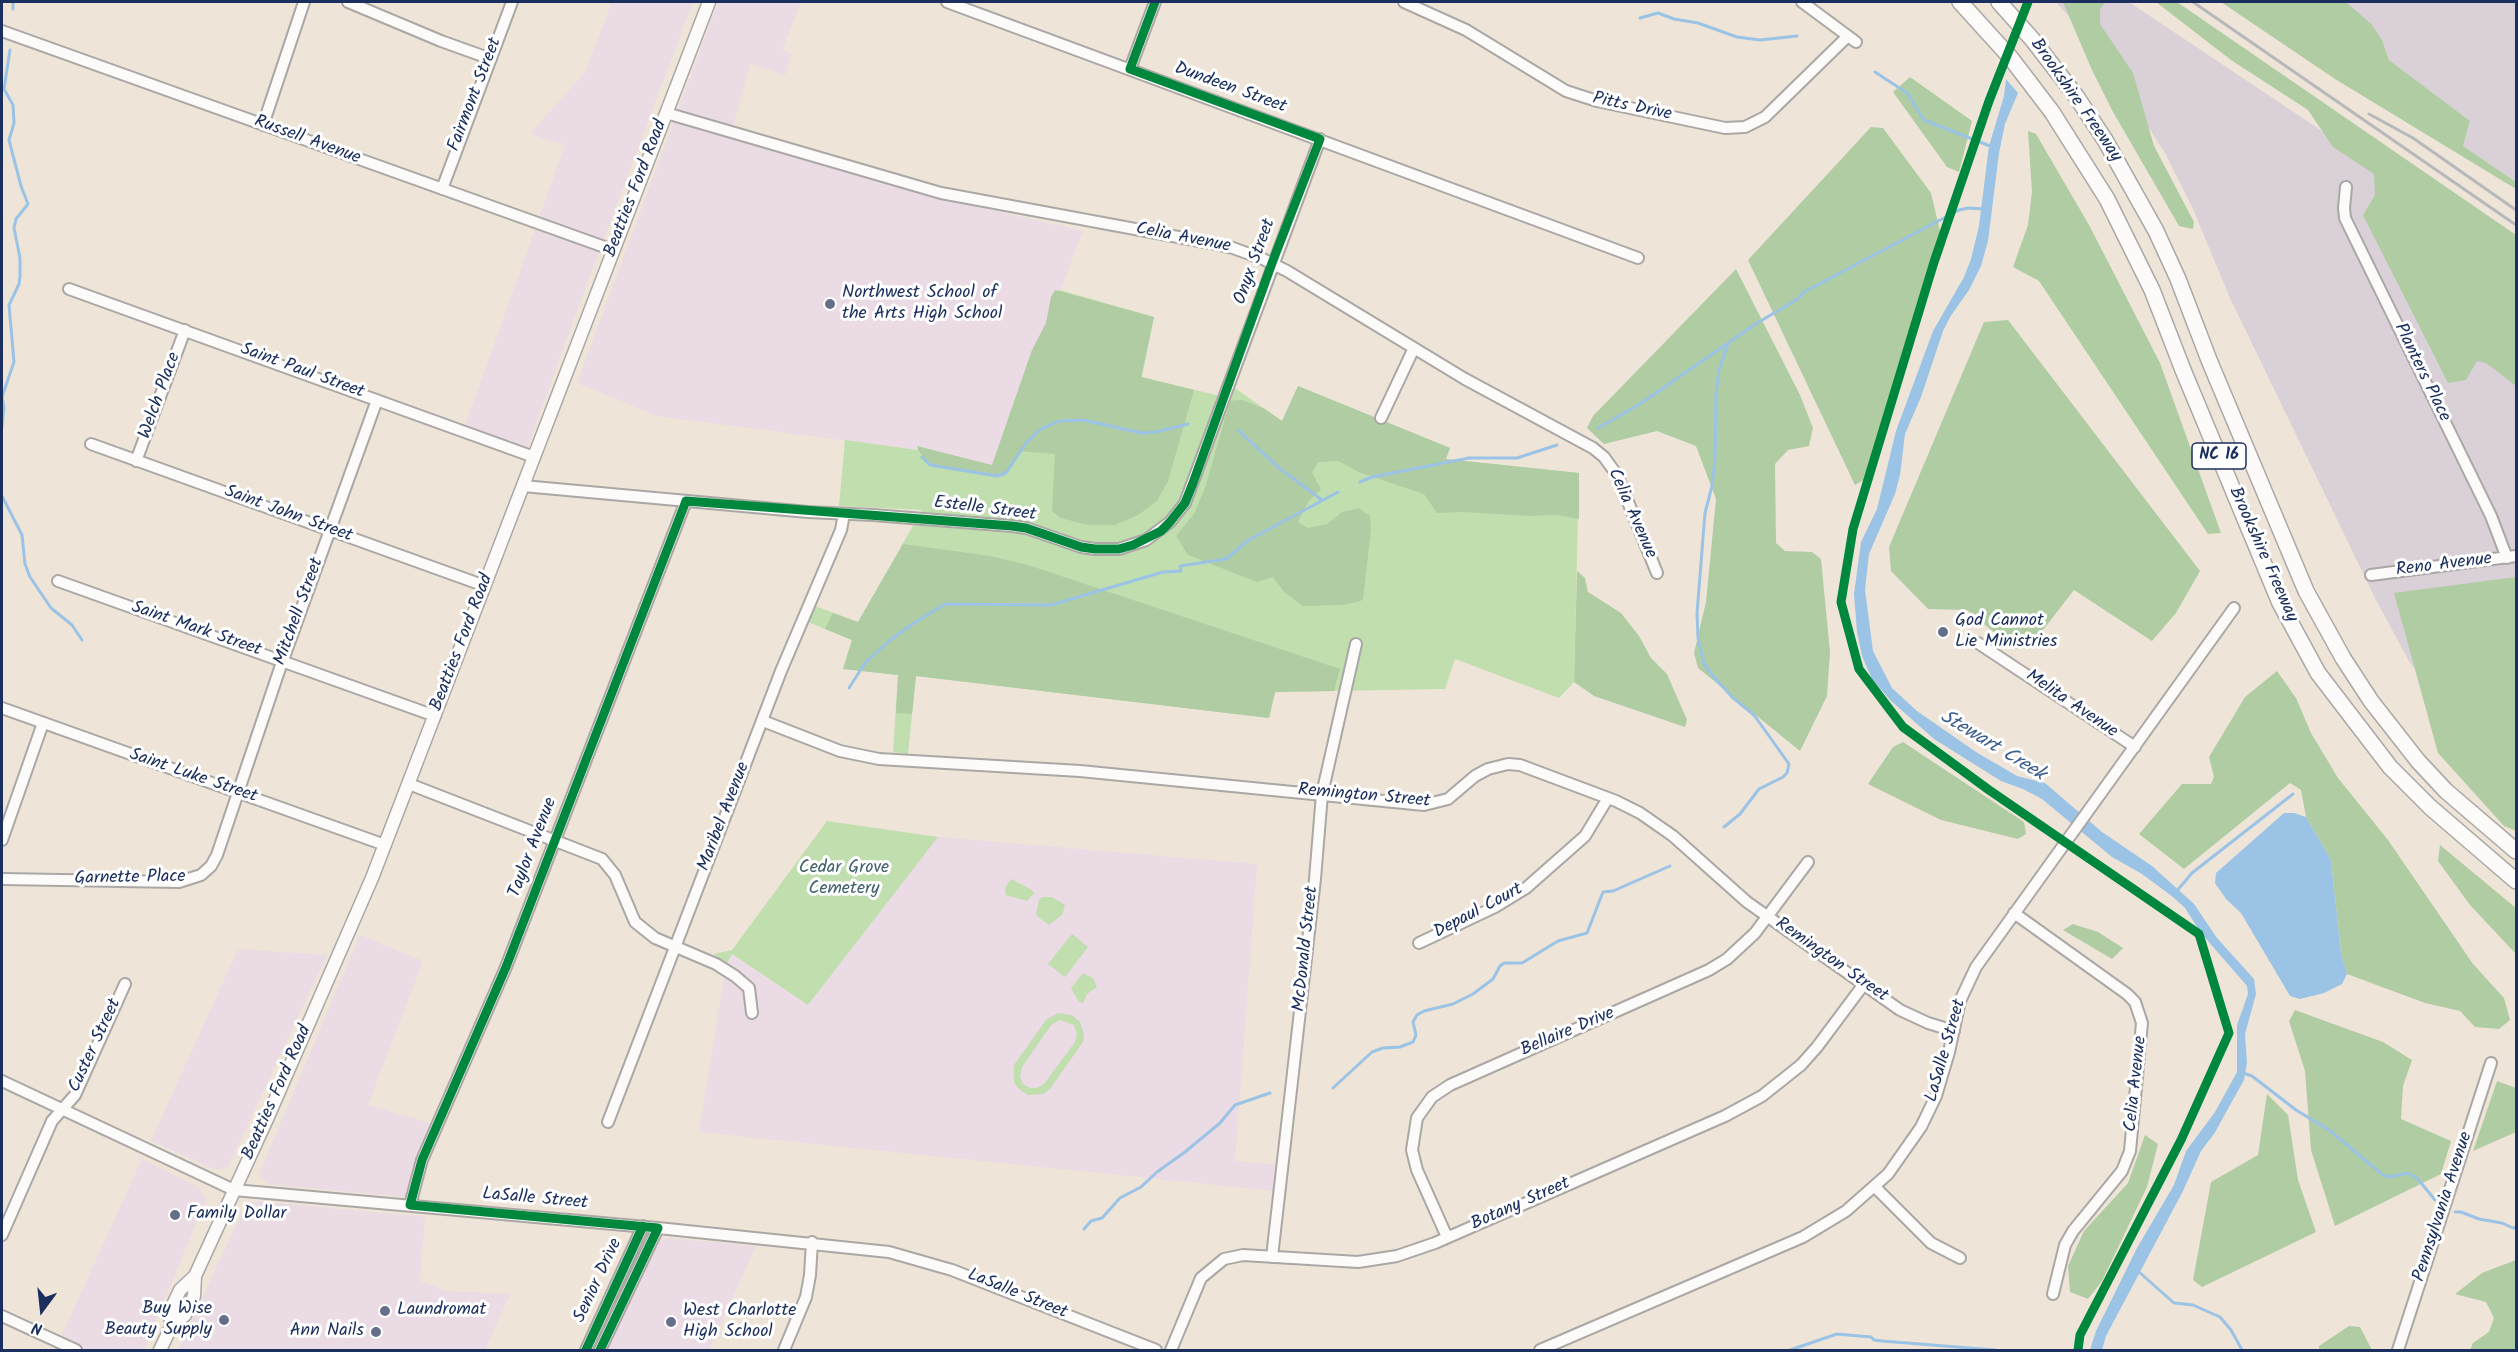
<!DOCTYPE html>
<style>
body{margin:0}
#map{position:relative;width:2518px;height:1352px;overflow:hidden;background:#eee5d8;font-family:Kalam,sans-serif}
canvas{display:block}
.frame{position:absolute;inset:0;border:3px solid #1b2f5e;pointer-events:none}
.north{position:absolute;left:12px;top:1280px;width:60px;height:60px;-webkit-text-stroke:4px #fff;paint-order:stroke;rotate:195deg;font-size:16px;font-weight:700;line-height:24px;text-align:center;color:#1b2f5e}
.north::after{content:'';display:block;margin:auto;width:21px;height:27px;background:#1b2f5e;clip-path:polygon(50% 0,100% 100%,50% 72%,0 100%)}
</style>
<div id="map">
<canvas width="2518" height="1352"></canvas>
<div class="frame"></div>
<div class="north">N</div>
</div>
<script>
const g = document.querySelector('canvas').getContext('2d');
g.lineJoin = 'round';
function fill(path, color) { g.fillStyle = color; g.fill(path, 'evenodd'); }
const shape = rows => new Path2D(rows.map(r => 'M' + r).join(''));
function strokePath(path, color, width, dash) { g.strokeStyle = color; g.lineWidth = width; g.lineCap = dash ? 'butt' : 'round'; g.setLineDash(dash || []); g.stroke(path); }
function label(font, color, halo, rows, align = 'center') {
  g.font = font + ' Kalam,sans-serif'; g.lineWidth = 6; g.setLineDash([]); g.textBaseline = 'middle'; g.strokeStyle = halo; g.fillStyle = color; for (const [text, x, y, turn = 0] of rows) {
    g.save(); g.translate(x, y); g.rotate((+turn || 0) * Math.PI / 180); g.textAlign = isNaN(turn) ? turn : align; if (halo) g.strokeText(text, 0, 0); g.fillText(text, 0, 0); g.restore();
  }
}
fill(shape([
 [612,2,693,2,569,332,527,449,465,426,565,145,530,134,585,72],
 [718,2,801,2,782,50,792,54,785,75,750,64,730,138,929,196,1083,231,992,472,918,450,657,416,577,383],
 [938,837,1257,864,1235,1161,1278,1165,1275,1191,699,1132,726,965,731,954,808,1005],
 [360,935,423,961,368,1105,433,1124,407,1197,268,1184,259,1174],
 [238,949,327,955,228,1167,217,1170,151,1141],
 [142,1159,198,1187,206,1199,144,1350,55,1350],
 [256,1201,425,1217,420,1281,446,1291,510,1294,485,1350,178,1350,244,1208,248,1203],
 [667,1238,756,1246,709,1350,607,1350,656,1244]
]), '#eadbe5');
fill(shape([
 [2056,2,2129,2,2482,238,2516,264,2516,733,2468,740,2409,661,2376,600,2230,298,2193,209,2165,153,2124,89,2082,31],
 [2346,2,2516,2,2516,182,2463,146,2470,121,2389,60,2382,40]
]), '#d9d0d8');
fill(shape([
 [1060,290,1154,317,1142,377,1224,397,1229,384,1282,421,1298,386,1450,448,1446,459,1579,473,1574,682,1559,698,1455,659,1445,689,1275,692,1269,718,916,676,908,754,893,752,898,675,843,669,852,640,808,622,815,606,858,622,922,510,839,506,845,440,918,450,992,472],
 [827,821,938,837,808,1005,732,954,726,965,714,954,732,950],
 [1011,879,1032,890,1034,893,1027,901,1006,895,1005,888],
 [1042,897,1052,897,1065,905,1062,915,1049,925,1036,915,1039,900],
 [1072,934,1088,947,1065,977,1048,964],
 [1083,973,1093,978,1097,987,1087,994,1083,1003,1079,1002,1071,988],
 [1058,1013,1072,1015,1080,1022,1084,1034,1083,1042,1050,1089,1043,1094,1028,1095,1019,1089,1014,1082,1014,1065,1046,1020],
 [1060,1020,1074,1025,1077,1034,1075,1042,1044,1084,1037,1088,1030,1088,1023,1084,1020,1077,1022,1067,1051,1025]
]), '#c1deae');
fill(shape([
 [2063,2,2105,2,2100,9,2100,24,2133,73,2154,146,2194,222,2193,229,2179,226,2113,112,2091,68],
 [2156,2,2177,2,2516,235,2516,386,2486,363,2477,361,2466,380,2448,383,2363,215,2375,195,2374,174,2333,147,2308,110,2231,60],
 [2221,2,2346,2,2372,25,2382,40,2389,60,2470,121,2463,146,2516,182,2516,189,2335,79],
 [1910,77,1972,121,1959,172,1947,167,1893,92],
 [1871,127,1883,128,1931,193,1940,231,1946,242,1864,480,1855,485,1748,260],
 [2028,131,2036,134,2089,225,2160,363,2221,533,2208,534,2039,281,2013,267,2028,225,2032,192],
 [1736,269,1800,395,1813,428,1809,446,1788,450,1775,464,1776,543,1785,551,1812,552,1821,559,1830,652,1827,696,1800,751,1698,668,1694,653,1706,602,1716,499,1696,446,1657,431,1604,444,1587,428,1593,416],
 [1055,290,1154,317,1141,377,1194,390,1168,481,1157,501,1138,515,1115,525,1088,525,1061,518,1052,511,1055,454,1020,451,1006,473,997,476,930,465,918,450,917,446,992,465,1032,350,1046,323,1051,297],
 [2008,320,2200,571,2176,613,2152,641,2074,590,2029,648,2014,649,1967,610,1928,609,1891,571,1889,547,1984,322],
 [1298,386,1450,448,1446,459,1579,473,1579,519,1557,515,1530,516,1463,512,1437,513,1424,494,1361,473,1338,461,1318,462,1312,473,1321,489,1308,502,1298,522,1308,528,1327,524,1342,512,1359,508,1370,516,1371,529,1363,600,1343,605,1303,606,1284,592,1273,577,1257,582,1188,555,1176,536,1194,514,1205,488,1230,401,1242,400,1265,409,1282,421],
 [903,544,990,556,1028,565,1340,669,1334,691,1275,692,1269,718,916,676,912,714,896,713,898,675,843,669,852,640,825,629,833,613,858,622],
 [1577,571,1585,578,1588,592,1621,613,1639,636,1651,658,1667,674,1687,720,1685,727,1594,696,1574,682],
 [2516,577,2516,831,2504,826,2438,753,2394,593],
 [2277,671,2296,698,2311,733,2338,778,2388,840,2473,964,2504,998,2510,1020,2499,1029,2475,1027,2460,1011,2425,1003,2347,974,2341,954,2331,860,2306,817,2301,790,2290,783,2184,869,2139,834,2182,784,2211,784,2214,777,2209,757,2245,697],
 [1903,742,2024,822,2026,834,2018,839,1941,820,1868,784,1893,747],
 [2440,845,2516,908,2516,954,2470,905,2438,861],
 [2073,924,2098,932,2123,948,2112,959,2063,930],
 [2295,1010,2383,1042,2412,1060,2403,1086,2401,1119,2451,1141,2441,1174,2335,1226,2311,1150,2305,1071,2289,1021],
 [2497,1081,2516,1088,2516,1132,2473,1151],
 [2267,1094,2288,1115,2298,1180,2316,1232,2202,1287,2193,1280,2211,1182,2258,1155],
 [2145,1135,2158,1144,2147,1187,2102,1281,2088,1299,2070,1292,2068,1266,2084,1231,2128,1183],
 [2516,1260,2516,1350,2470,1350,2473,1343,2489,1332,2494,1318,2486,1302,2455,1294,2482,1273],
 [2349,1326,2360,1327,2372,1350,2319,1350,2319,1346]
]), '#b0cca3');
fill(shape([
 [2006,79,2018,93,2005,124,1999,153,1988,241,1981,266,1969,290,1950,317,1943,331,1921,397,1905,434,1900,475,1895,494,1869,554,1865,590,1873,651,1892,688,1917,711,1976,752,2017,776,2045,783,2102,832,2152,866,2194,904,2217,938,2254,979,2256,994,2245,1034,2247,1063,2244,1080,2214,1134,2201,1151,2183,1191,2106,1336,2102,1350,2090,1350,2096,1331,2137,1248,2174,1185,2186,1151,2215,1112,2237,1072,2237,1025,2248,994,2247,986,2201,933,2185,908,2173,897,2142,874,2112,857,2042,799,2023,789,2001,781,1934,739,1890,700,1872,679,1862,656,1857,632,1854,594,1861,542,1877,509,1896,431,1933,331,1964,277,1971,259,1979,226,1989,146,2004,96],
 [2284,813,2294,813,2306,817,2331,860,2341,954,2347,974,2342,984,2324,993,2300,999,2290,996,2241,913,2226,899,2215,883,2216,873]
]), '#9bc3e5');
strokePath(shape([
 [13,2,13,9],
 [1640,18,1658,13,1674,19,1698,23,1737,37,1760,40,1797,36],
 [1875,72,1907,93,1924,120,1990,146],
 [2,427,4,407,2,397,14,362,9,305,19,284,20,276,20,258,14,228,16,219,28,204,21,186,9,140,14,123,13,105,4,89,10,50],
 [1598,428,1640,404,1757,323,1798,299,1804,292,1959,210,1968,208,1984,209],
 [1238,430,1279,468,1322,500],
 [922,457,930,465,997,476,1006,473,1026,443,1041,429,1059,421,1083,420,1142,433,1156,432,1188,424],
 [1360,482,1372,477,1469,458,1517,458,1557,445],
 [2,496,22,535,25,564,30,577,51,608,72,625,82,640],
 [849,688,865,663,889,641,914,623,945,604,1051,605,1163,572,1181,571,1180,566,1226,559,1247,541,1338,492],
 [1724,827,1740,814,1759,789,1783,777,1787,773,1789,764,1754,715,1732,697,1712,675,1704,664,1698,638,1697,613,1705,513,1712,486,1715,459,1716,394,1719,370,1728,344],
 [2176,892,2192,873,2293,794],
 [2243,1073,2252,1076,2296,1110,2329,1130,2383,1175,2390,1177,2407,1173,2417,1178,2435,1200],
 [1333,1088,1372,1052,1383,1048,1400,1047,1413,1042,1416,1035,1413,1022,1417,1015,1424,1011,1453,1004,1473,994,1493,979,1500,966,1504,963,1522,963,1558,941,1587,933,1603,892,1613,891,1670,866],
 [2455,1212,2461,1212,2479,1219,2502,1223,2513,1228,2516,1227],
 [1084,1229,1091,1221,1102,1218,1120,1198,1141,1187,1157,1172,1185,1152,1220,1123,1235,1105,1270,1093],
 [2139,1272,2174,1303,2193,1305,2220,1317,2231,1330,2242,1350],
 [1790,1350,1837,1334,1871,1337,1874,1340,1882,1341,1995,1350]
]), '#9bc3e5', 3);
const minor = shape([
 [348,2,441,41,491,59],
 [947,2,1638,258],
 [1404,2,1466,30,1566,91,1597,101,1725,128,1745,127,1765,117,1848,36],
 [1802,2,1856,42],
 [2,31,613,250],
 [1130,69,1155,2],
 [666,113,941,193,1205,242,1233,248,1263,259,1287,271,1465,379,1593,448,1604,457,1617,475,1657,573],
 [263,125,304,2],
 [2346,187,2344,208,2345,218,2491,516,2507,558],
 [442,189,512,2],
 [69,289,534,457],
 [1381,418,1414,348],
 [91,444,485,586],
 [136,461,185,330],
 [523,486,808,512,873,515,1012,526,1026,528,1081,547,1095,549,1119,549,1146,540,1170,522,1185,503,1320,139],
 [2371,575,2516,556],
 [58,581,435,716],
 [1978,643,2135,747],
 [2,708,385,845],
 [763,721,840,751,879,759,1080,771,1424,805,1448,799,1475,776,1488,769,1508,764,1520,765,1616,801,1640,813,1673,836,1747,902,1900,1010,1928,1023,1954,1031],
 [409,784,602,859,615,875,635,922,655,938,716,964,735,976,749,988,752,1013],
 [2,840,43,723],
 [2,879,179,882,201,875,211,866,217,855,279,671,377,400],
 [2014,913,2127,994,2135,1002,2142,1023,2130,1151,2122,1171,2073,1231,2065,1245,2053,1294],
 [1419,943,1495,907,1526,888,1585,836,1608,798],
 [2,1081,234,1190,658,1228,889,1252,952,1270,1156,1350],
 [608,1122,781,671,841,530,844,514],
 [1875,1187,1931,1243,1960,1258],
 [410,1205,422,1160,506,967,686,501],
 [2,1235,52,1121,75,1095,125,984],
 [1447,1237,1417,1170,1412,1150,1417,1118,1432,1097,1450,1085,1709,970,1727,959,1755,933,1808,862],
 [1272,1257,1315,879,1322,794,1356,644],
 [2,1316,76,1350],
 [586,1350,643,1226],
 [600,1350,658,1228],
 [784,1350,806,1297,810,1275,812,1242],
 [1171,1350,1201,1278,1224,1259,1243,1255,1358,1262,1397,1256,1435,1243,1725,1116,1762,1096,1801,1065,1817,1047,1864,984],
 [1540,1350,1803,1237,1846,1211,1888,1174,1921,1127,1936,1096,1949,1052,1960,1001,1976,967,2234,608],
 [2398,1350,2491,1063]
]);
const major = shape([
 [171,1327,171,1309,180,1290,195,1276],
 [160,1350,171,1327,185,1315,194,1296,195,1276,267,1119,372,878,709,2]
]);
const highway = shape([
 [1960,2,2010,57,2052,112,2107,199,2152,290,2183,370,2280,603,2318,673,2390,767,2430,807,2516,881],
 [1999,2,2032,39,2076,96,2105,140,2156,231,2178,279,2209,360,2306,591,2343,658,2371,701,2418,761,2446,791,2516,851]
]);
strokePath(minor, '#aaa7a5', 14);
strokePath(major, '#aaa7a5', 15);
strokePath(highway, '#aaa7a5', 18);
strokePath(minor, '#fcfbf9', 10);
strokePath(major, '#fcfbf9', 12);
strokePath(highway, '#fcfbf9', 15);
strokePath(shape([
 [2193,2,2516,225],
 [2369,114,2413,138,2516,210]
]), '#b7b8bb', 3);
strokePath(shape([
 [2028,2,1989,101,1934,262,1853,529,1841,602,1859,669,1903,727,1989,790,2199,934,2229,1033,2181,1140,2080,1335,2078,1350],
 [586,1350,643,1226],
 [600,1350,658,1228,410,1205,422,1160,506,967,686,501,1012,526,1026,528,1081,547,1095,549,1119,549,1133,545,1161,531,1170,522,1185,503,1193,483,1272,263,1320,139,1130,69,1155,2]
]), '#00873e', 9);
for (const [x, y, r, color] of [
 [830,304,6,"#656f89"],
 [1943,632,6,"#656f89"],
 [175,1215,6,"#656f89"],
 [385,1311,6,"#656f89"],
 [224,1320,6,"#656f89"],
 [671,1322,6,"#656f89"],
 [376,1332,6,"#656f89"]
]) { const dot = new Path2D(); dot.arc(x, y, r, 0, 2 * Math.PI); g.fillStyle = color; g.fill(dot); strokePath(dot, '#fff', 2); }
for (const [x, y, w] of [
 [2219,456,54]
]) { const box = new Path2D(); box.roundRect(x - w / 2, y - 13, w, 26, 4.5); g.fillStyle = '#fff'; g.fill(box); strokePath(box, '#1b2f5e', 1.5); }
label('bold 16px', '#1b2f5e', null, [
 ["NC 16",2219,456]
]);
label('18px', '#1b2f5e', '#fff', [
 ["Dundeen Street",1230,89,20],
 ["Fairmont Street",476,95,-69],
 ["Brookshire Freeway",2075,101,55],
 ["Pitts Drive",1632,108,12],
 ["Russell Avenue",307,141,20],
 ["Beatties Ford Road",637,189,-69],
 ["Celia Avenue",1183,239,11],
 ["Onyx Street",1256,262,-70],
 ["Saint Paul Street",302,372,20],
 ["Planters Place",2421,373,64],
 ["Welch Place",161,396,-70],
 ["Estelle Street",985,510,7],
 ["Celia Avenue",1631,514,66],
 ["Saint John Street",288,515,20],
 ["Brookshire Freeway",2262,555,66],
 ["Reno Avenue",2444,566,-7],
 ["Mitchell Street",300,612,-70],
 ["Saint Mark Street",196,630,19],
 ["Beatties Ford Road",463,643,-69],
 ["Melita Avenue",2071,705,34],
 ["Saint Luke Street",193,777,19],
 ["Remington Street",1364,797,5],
 ["Maribel Avenue",725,817,-69],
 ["Taylor Avenue",534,848,-69],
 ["Garnette Place",130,879,-1],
 ["Depaul Court",1479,912,-28],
 ["McDonald Street",1307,949,-84],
 ["Remington Street",1831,961,35],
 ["Bellaire Drive",1568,1033,-23],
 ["Custer Street",96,1046,-65],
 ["LaSalle Street",1947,1051,-74],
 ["Celia Avenue",2137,1084,-84],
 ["Beatties Ford Road",278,1093,-66],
 ["LaSalle Street",535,1200,5],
 ["Botany Street",1521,1205,-24],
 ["Pennsylvania Avenue",2444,1207,-72],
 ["Senior Drive",599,1281,-65],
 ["LaSalle Street",1017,1295,22]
]);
label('18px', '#1b2f5e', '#fff', [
 ["Northwest School of",842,294],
 ["the Arts High School",842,315],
 ["God Cannot",1955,622],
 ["Lie Ministries",1955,643],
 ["Family Dollar",187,1215],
 ["Buy Wise",212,1310,"right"],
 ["Beauty Supply",212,1331,"right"],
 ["Laundromat",397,1311],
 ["West Charlotte",683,1312],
 ["High School",683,1333],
 ["Ann Nails",364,1332,"right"]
], 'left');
label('18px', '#42626c', '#fff', [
 ["Cedar Grove",844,869],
 ["Cemetery",844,890]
]);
label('italic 20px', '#3c5e8f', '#fff', [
 ["Stewart Creek",1992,747,31]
]);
</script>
